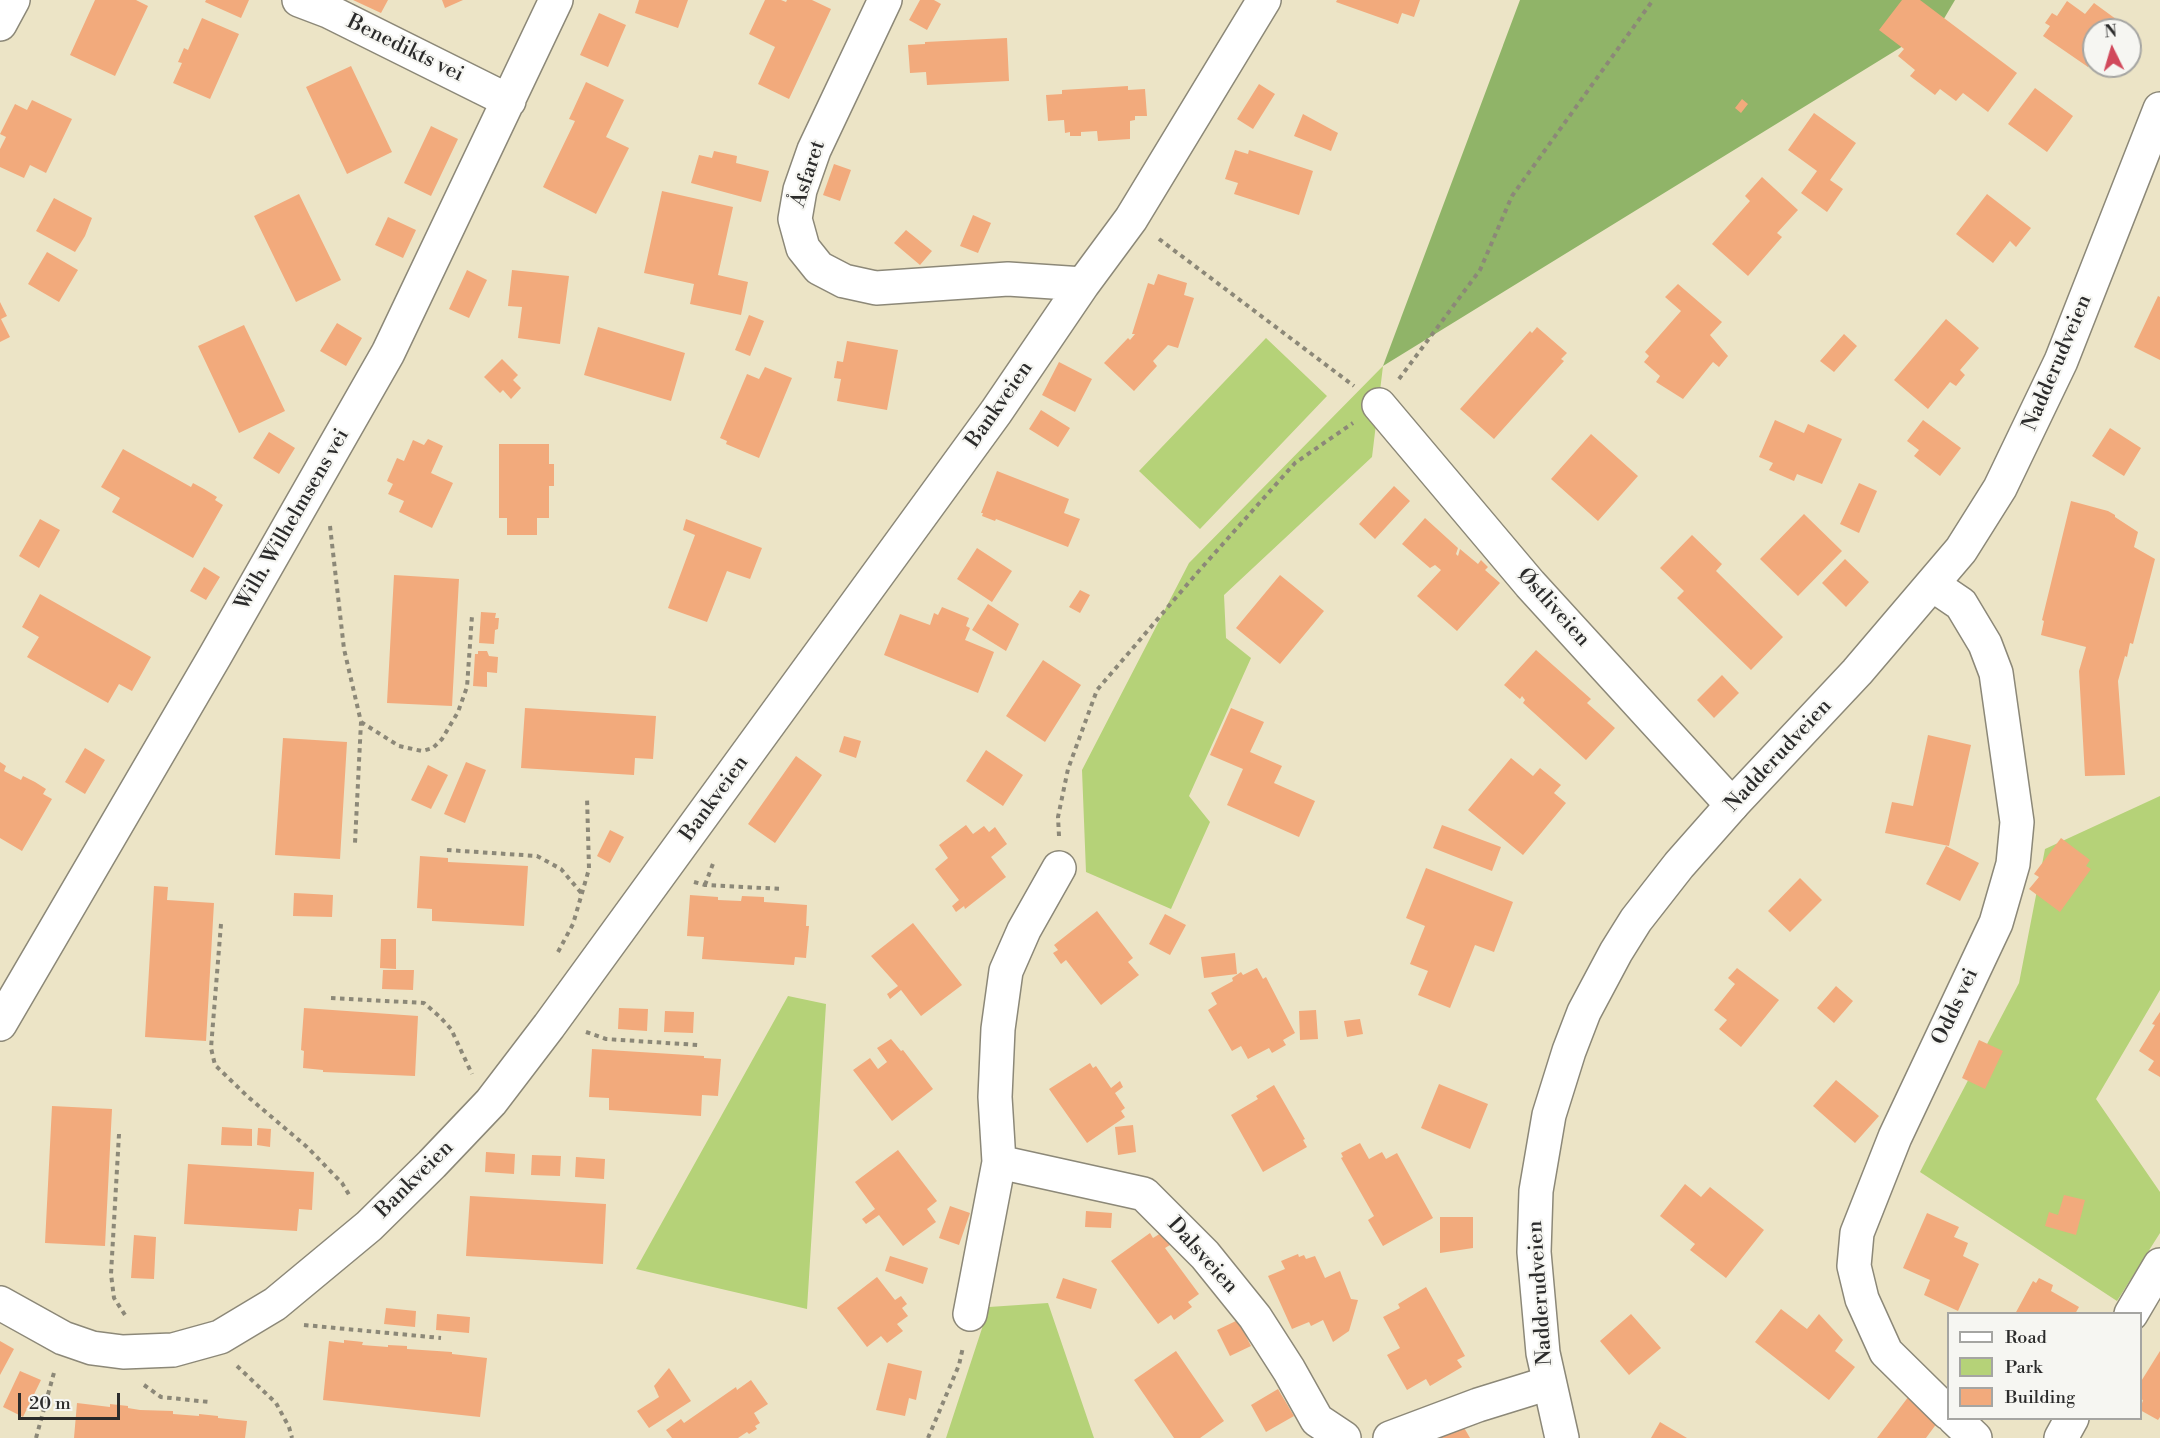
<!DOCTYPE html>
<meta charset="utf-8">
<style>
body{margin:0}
#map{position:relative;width:2160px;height:1438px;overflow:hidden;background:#ece4c6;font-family:"Libre Bodoni",serif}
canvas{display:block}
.legend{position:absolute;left:1947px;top:1312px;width:195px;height:108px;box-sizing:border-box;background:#f6f6f2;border:2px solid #a5a5a2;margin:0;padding:8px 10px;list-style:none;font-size:18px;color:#2b2b2b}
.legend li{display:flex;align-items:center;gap:12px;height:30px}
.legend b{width:30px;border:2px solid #a5a5a2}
.north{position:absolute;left:2082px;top:18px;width:60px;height:60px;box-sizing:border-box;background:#f6f6f2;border:2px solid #a5a5a2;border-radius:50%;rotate:355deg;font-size:16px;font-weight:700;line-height:24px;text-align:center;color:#2b2b2b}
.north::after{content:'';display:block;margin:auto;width:21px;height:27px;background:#d1495b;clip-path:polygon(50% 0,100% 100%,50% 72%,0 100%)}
.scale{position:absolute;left:18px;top:1393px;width:102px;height:27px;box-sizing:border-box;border:3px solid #2b2b2b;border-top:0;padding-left:8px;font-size:18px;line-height:21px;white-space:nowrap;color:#2b2b2b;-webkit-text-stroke:4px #f6f6f2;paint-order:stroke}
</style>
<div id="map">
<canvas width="2160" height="1438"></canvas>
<ul class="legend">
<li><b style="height:8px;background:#fff"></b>Road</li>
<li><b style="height:16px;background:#b5d278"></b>Park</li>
<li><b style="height:16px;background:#f2aa7c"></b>Building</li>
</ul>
<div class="north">N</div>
<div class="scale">20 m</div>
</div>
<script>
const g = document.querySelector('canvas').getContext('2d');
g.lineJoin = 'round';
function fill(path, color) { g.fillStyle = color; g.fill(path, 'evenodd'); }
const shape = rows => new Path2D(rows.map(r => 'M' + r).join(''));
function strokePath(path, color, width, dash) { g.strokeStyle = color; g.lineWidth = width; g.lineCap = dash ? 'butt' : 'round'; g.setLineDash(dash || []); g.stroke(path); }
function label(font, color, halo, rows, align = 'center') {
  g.font = font + ' "Libre Bodoni",serif'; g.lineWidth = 4.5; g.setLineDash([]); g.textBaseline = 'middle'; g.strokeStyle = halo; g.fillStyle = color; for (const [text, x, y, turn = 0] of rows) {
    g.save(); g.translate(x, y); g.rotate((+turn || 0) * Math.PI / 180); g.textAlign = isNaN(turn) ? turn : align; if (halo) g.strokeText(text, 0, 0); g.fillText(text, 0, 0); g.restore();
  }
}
fill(shape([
 [1266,338,1327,396,1200,529,1139,471],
 [1383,366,1372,457,1224,595,1226,638,1251,658,1189,796,1210,822,1171,909,1086,872,1082,770,1189,563],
 [2160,796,2160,990,2096,1099,2160,1192,2160,1233,2117,1301,1920,1172,2019,983,2045,849],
 [788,996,826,1004,807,1309,636,1269],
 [1048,1303,1094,1438,946,1438,989,1307]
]), '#b5d278');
fill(shape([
 [1520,0,1955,0,1942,22,1383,366]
]), '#90b468');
fill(shape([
 [95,0,136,0,148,6,115,76,70,55],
 [206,0,249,0,241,18,205,2],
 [353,0,388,0,381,13],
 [442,0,463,0,445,8],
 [639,0,688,0,678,28,635,13],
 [765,0,781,0,786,2,787,0,812,0,831,9,789,99,758,84,775,47,749,34],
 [920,0,934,0,941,4,927,30,909,20],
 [1337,0,1420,0,1414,17,1402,13,1398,24,1336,2],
 [1902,0,1920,0,2017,73,1988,112,1963,93,1956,101,1940,89,1935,95,1910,76,1915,70,1898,56,1904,49,1879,30],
 [2067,1,2085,14,2094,3,2120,22,2114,30,2094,30,2094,58,2088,67,2043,36,2050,26,2045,23,2052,13,2057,16],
 [599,13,626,25,608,67,580,55],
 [202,18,239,34,210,99,173,83,182,63,178,62,184,48,188,50],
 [1007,38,1009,81,927,85,926,72,910,73,908,45,925,44,925,42],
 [351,66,392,152,347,174,306,87],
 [586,82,624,100,606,137,629,148,596,214,543,187,575,121,569,119],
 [1259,84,1275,94,1253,129,1237,119],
 [1128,86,1128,90,1145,89,1147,116,1135,116,1135,120,1130,121,1130,139,1098,141,1097,131,1081,132,1081,136,1070,136,1070,132,1065,133,1064,120,1048,121,1046,95,1062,94,1062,90],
 [2035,88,2073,116,2047,152,2008,124],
 [1742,99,1748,104,1741,113,1735,108],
 [32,100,72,119,46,173,30,165,24,178,0,167,0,149,6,137,0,134,15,104,27,110],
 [1814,113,1856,143,1830,180,1843,189,1827,212,1801,193,1817,171,1788,150],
 [1303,114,1338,133,1331,151,1294,136],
 [431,126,458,139,431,196,404,183],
 [1235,150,1248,154,1249,150,1313,171,1299,215,1234,194,1238,183,1225,179],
 [714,151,737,156,736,163,769,171,761,202,691,183,699,155,712,158],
 [834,164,851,170,840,201,823,195],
 [1762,177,1798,210,1777,233,1782,237,1748,276,1712,244,1750,201,1745,196],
 [662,191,733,207,718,275,748,282,741,315,690,304,694,284,644,273],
 [299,194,341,280,296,302,254,216],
 [1987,194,2031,228,2016,247,2010,241,1993,263,1956,234],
 [54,198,92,218,85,236,75,252,36,231],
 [973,215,991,223,978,253,960,246],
 [388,217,416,230,403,258,375,245],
 [906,230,932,251,920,265,894,243],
 [47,252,78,270,59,302,28,284],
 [467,270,487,280,469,318,449,309],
 [512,270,569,276,560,344,518,338,522,307,508,306],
 [1158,274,1187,283,1184,295,1194,298,1178,348,1168,345,1153,361,1157,366,1134,391,1104,363,1128,338,1130,340,1135,334,1132,334,1148,283,1154,285],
 [1678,284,1722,322,1710,335,1728,356,1719,367,1713,362,1683,399,1656,382,1660,376,1644,362,1649,356,1645,352,1681,311,1665,297],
 [2158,296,2160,297,2160,360,2134,347],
 [0,302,7,316,1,319,10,337,0,342],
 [749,315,764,321,750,356,735,350],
 [1946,319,1979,348,1960,370,1965,375,1956,386,1950,382,1928,409,1894,380],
 [337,323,362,338,346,366,320,351],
 [244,325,285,411,239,433,198,346],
 [598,327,685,353,671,401,584,375],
 [1537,327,1567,353,1561,359,1564,361,1494,439,1460,409,1530,331,1532,333],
 [1844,334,1857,346,1834,372,1820,361],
 [847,341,898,350,887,410,837,401,841,379,834,378,837,361,843,362],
 [502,359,518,375,513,380,521,388,511,399,503,390,500,393,484,377],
 [1059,362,1092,379,1075,412,1042,395],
 [765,367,792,378,759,458,726,444,727,441,720,438,747,374,759,379],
 [1041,410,1070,428,1058,447,1029,429],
 [1775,420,1804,433,1808,424,1842,439,1822,484,1797,474,1794,481,1769,470,1773,463,1759,457],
 [1923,420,1961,448,1940,476,1914,456,1919,450,1907,441],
 [2110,428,2141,448,2124,476,2092,456],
 [269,432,295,448,279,474,253,458],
 [1591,434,1638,476,1598,521,1551,479],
 [428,439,443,446,431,473,453,483,432,528,399,512,404,501,388,494,393,484,387,481,397,458,404,461,413,440,424,445],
 [499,444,549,444,549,464,554,464,554,486,549,486,549,518,537,518,537,535,507,535,507,518,499,518],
 [123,449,191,487,193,483,204,489,217,497,215,500,223,505,193,558,112,512,120,498,101,487],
 [997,471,1069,499,1064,513,1080,519,1068,547,996,519,995,521,982,516,983,513,981,513],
 [1859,483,1877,491,1859,533,1840,524],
 [1394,486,1410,501,1375,539,1359,524],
 [2071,501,2108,511,2115,515,2115,517,2138,532,2134,547,2155,559,2133,644,2130,643,2127,657,2125,656,2118,681,2125,775,2085,776,2079,671,2086,647,2041,635,2044,621,2042,620],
 [1804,514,1842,551,1798,596,1760,559],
 [1425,518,1458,548,1456,554,1458,556,1460,549,1478,564,1481,560,1488,567,1485,570,1500,583,1457,631,1417,596,1441,570,1435,565,1430,568,1402,544],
 [40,519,60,530,39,568,19,556],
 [686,519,762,548,750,579,727,571,707,622,668,608,695,535,683,530],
 [1692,535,1722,564,1716,571,1783,637,1751,670,1677,598,1684,591,1660,568],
 [977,548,1012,571,992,602,957,579],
 [1845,559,1869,582,1846,607,1822,583],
 [204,567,220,577,206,600,190,591],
 [394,575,459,579,452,706,387,703],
 [1280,575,1324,611,1280,664,1236,628],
 [1080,590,1090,595,1080,613,1069,607],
 [40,594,151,657,132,691,119,684,108,703,27,657,39,637,22,627],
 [988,604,1019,624,1006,651,972,630],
 [942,607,969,618,966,626,970,628,965,640,994,652,978,693,884,655,900,614,930,625,934,613,938,615],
 [481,612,496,613,495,618,499,618,498,629,495,630,494,644,479,643],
 [1536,650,1591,699,1587,703,1615,728,1586,760,1523,703,1525,700,1522,696,1520,699,1504,685],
 [478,651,487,651,489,656,498,657,497,673,487,672,487,687,473,686,475,654,478,654],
 [1043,660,1081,685,1045,742,1006,716],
 [1722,675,1739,693,1714,718,1697,700],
 [525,708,656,716,653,759,635,758,634,775,521,768],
 [1231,708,1264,722,1250,752,1282,766,1274,783,1315,801,1299,837,1227,805,1243,769,1210,755],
 [1928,735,1971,745,1949,846,1885,833,1892,802,1913,806],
 [844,736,861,741,856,758,839,752],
 [283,738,347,742,340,859,275,855],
 [85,748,105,760,85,794,65,782],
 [986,750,1023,775,1003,806,966,781],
 [796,756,822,775,775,843,748,824],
 [1511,758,1533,776,1540,768,1561,785,1554,793,1566,803,1523,855,1468,810],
 [0,762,6,766,4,771,21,780,23,776,35,782,46,789,43,794,52,799,22,851,0,838],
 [466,762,486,770,465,823,444,814],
 [428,765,448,775,431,809,411,800],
 [966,825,973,834,984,826,989,832,995,827,1007,844,991,857,1006,877,965,909,964,906,956,912,952,906,959,900,935,869,948,858,939,845],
 [1442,825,1501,847,1492,871,1433,848],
 [610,830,624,837,610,863,597,856],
 [2061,838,2090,860,2086,866,2091,869,2060,912,2029,889,2039,877,2034,874],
 [1946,846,1979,863,1960,901,1926,884],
 [420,856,448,858,448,862,528,866,524,926,432,921,432,909,417,908],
 [1426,868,1513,902,1494,952,1475,945,1450,1008,1418,995,1428,971,1410,964,1425,926,1406,918],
 [1800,878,1822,900,1790,932,1768,911],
 [154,886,168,887,167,900,214,903,206,1041,145,1037],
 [294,893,333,895,332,917,293,916],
 [690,895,718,897,718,900,741,901,742,896,764,897,764,902,807,905,806,926,809,926,806,958,795,957,794,965,702,959,704,937,687,936],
 [1097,911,1133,958,1128,962,1139,975,1101,1005,1066,960,1061,964,1053,953,1058,950,1054,945],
 [1165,914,1186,925,1170,955,1149,944],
 [913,923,962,985,921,1016,901,990,890,999,887,994,898,986,871,956],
 [381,939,396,939,396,969,380,968],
 [1235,953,1237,974,1204,978,1201,957],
 [1257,968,1263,979,1266,977,1295,1033,1283,1040,1286,1045,1272,1053,1269,1048,1248,1059,1241,1046,1232,1051,1208,1010,1217,1004,1211,993,1233,981,1232,978,1241,972,1243,975],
 [1737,968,1779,1000,1741,1047,1719,1029,1727,1020,1714,1010,1735,984,1728,978],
 [383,970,414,970,413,990,382,989],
 [1836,986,1853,1001,1834,1023,1817,1008],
 [304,1008,418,1016,415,1076,323,1072,323,1070,303,1068,304,1051,301,1050],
 [619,1008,648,1009,647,1031,618,1029],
 [1316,1010,1318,1039,1300,1040,1299,1011],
 [665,1011,694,1012,693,1033,664,1032],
 [2160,1012,2160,1077,2148,1070,2154,1061,2139,1051,2155,1025,2152,1024],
 [1360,1019,1363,1034,1347,1037,1344,1021],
 [891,1039,901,1051,903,1050,933,1089,892,1121,853,1070,870,1058,878,1069,887,1062,877,1048],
 [1979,1040,2003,1051,1985,1089,1962,1078],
 [592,1049,704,1056,704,1058,721,1059,718,1096,702,1095,701,1116,609,1110,609,1098,589,1097],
 [1090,1063,1093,1068,1096,1066,1111,1088,1120,1081,1123,1087,1115,1093,1125,1108,1121,1111,1125,1117,1087,1143,1049,1089],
 [1836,1080,1879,1116,1855,1143,1813,1106],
 [1439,1084,1488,1104,1470,1149,1421,1128],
 [1274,1085,1305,1139,1303,1140,1307,1147,1263,1172,1231,1115,1258,1099,1256,1096],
 [52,1106,112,1109,105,1246,45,1243],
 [1133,1125,1136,1152,1118,1155,1115,1127],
 [222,1127,252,1129,252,1146,221,1145],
 [258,1128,271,1129,270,1147,257,1145],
 [1360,1143,1369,1159,1382,1152,1386,1159,1397,1153,1433,1218,1383,1246,1368,1220,1374,1216,1341,1158,1343,1157,1341,1153],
 [898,1150,937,1201,927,1209,936,1222,903,1246,879,1215,866,1224,862,1219,875,1209,855,1182],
 [486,1152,515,1154,514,1174,485,1172],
 [532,1155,561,1156,560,1176,531,1175],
 [576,1157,605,1159,604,1179,575,1177],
 [188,1164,314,1172,312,1210,299,1209,297,1231,184,1224],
 [1685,1184,1701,1197,1710,1187,1764,1230,1726,1278,1690,1250,1695,1244,1660,1216],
 [2064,1195,2085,1200,2076,1235,2045,1226,2049,1212,2058,1215],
 [470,1196,606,1204,603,1264,466,1256],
 [950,1206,970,1213,959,1245,939,1238],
 [1086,1211,1112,1213,1111,1228,1085,1227],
 [1927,1213,1959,1227,1954,1237,1968,1243,1963,1256,1979,1264,1958,1311,1924,1295,1930,1280,1903,1268],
 [1440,1217,1473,1217,1473,1248,1440,1253],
 [1150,1233,1153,1238,1161,1233,1170,1245,1165,1248,1199,1294,1188,1302,1192,1307,1174,1320,1171,1315,1158,1324,1111,1261],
 [134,1235,156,1237,154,1279,131,1278],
 [1298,1254,1299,1257,1304,1255,1306,1259,1315,1256,1325,1278,1340,1271,1351,1299,1358,1300,1349,1331,1333,1342,1323,1320,1311,1326,1309,1322,1292,1329,1268,1276,1285,1269,1281,1261],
 [890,1256,928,1268,923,1284,885,1271],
 [877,1277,895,1300,901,1296,907,1304,902,1308,908,1316,897,1324,903,1331,887,1343,881,1336,867,1347,837,1308],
 [1063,1278,1097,1289,1091,1309,1056,1298],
 [2039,1278,2053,1285,2051,1291,2079,1307,2075,1314,2015,1314,2033,1281,2036,1283],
 [1426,1287,1465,1356,1457,1360,1462,1367,1430,1386,1426,1379,1407,1390,1387,1355,1400,1348,1383,1317,1400,1308,1398,1304],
 [386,1308,416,1311,415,1327,384,1324],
 [1781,1309,1807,1329,1819,1314,1843,1340,1835,1351,1855,1367,1829,1400,1755,1342],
 [437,1314,470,1317,469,1333,436,1330],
 [1631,1314,1661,1348,1629,1375,1600,1341],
 [1238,1320,1251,1346,1230,1356,1217,1330],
 [344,1340,363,1342,362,1345,388,1347,388,1345,407,1346,407,1349,452,1352,452,1354,487,1358,480,1417,323,1400,329,1341,344,1343],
 [0,1341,14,1349,0,1375],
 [1176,1351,1224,1421,1200,1438,1174,1438,1134,1380],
 [2160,1351,2160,1417,2158,1420,2140,1410,2143,1400,2140,1399,2140,1383],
 [888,1363,922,1371,916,1400,909,1398,905,1416,876,1410],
 [669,1368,691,1401,649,1428,637,1411,659,1397,654,1386],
 [20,1371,41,1380,23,1417,3,1407],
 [751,1380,768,1404,754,1413,760,1423,755,1426,757,1429,749,1434,747,1432,738,1438,672,1438,666,1430,681,1419,684,1423,736,1387,737,1390],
 [1278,1389,1294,1416,1266,1432,1251,1405],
 [1909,1396,1940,1419,1926,1438,1877,1438],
 [77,1403,110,1407,110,1404,128,1406,128,1408,140,1410,173,1411,173,1414,199,1416,199,1414,218,1416,218,1418,247,1421,245,1438,74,1438],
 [1660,1422,1687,1438,1651,1438],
 [1462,1424,1470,1438,1438,1438]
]), '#f2aa7c');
const minor = shape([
 [299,0,328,11,509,101],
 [885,0,814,150,800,190,795,219,803,248,819,268,844,281,876,288,1008,279,1083,284],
 [0,24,13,0],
 [1379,405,1530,584,1732,805],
 [1933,585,1961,604,1985,644,1996,673,2017,822,2013,864,1996,923,1895,1137,1857,1233,1854,1266,1862,1299,1886,1352,1948,1413],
 [0,1024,215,656,388,353,556,0],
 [999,1162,1144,1194,1205,1255,1255,1317,1289,1370,1317,1420,1344,1438],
 [0,1303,63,1338,92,1348,123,1352,173,1350,220,1337,275,1304,369,1226,432,1164,491,1102,549,1026,996,412,1083,284,1131,219,1264,0],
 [970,1314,999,1162,995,1097,998,1029,1006,971,1024,930,1059,868],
 [2131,1314,2160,1265],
 [1954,1418,1975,1438],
 [1390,1438,1478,1405,1549,1383],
 [2061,1438,2072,1418]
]);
const major = shape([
 [1562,1438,1543,1353,1534,1252,1536,1191,1549,1115,1569,1051,1584,1012,1616,952,1636,920,1679,865,1732,805,1857,672,1961,550,2000,488,2061,361,2160,109]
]);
strokePath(minor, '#8c8878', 36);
strokePath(major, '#8c8878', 36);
strokePath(shape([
 [1159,239,1354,386],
 [1399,379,1480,270,1512,196,1653,0],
 [330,526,344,649,361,722,355,843],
 [361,722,399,746,422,751,433,748,442,739,458,712,467,687,472,616],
 [1059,836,1058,817,1068,769,1097,690,1197,573,1295,463,1353,423],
 [447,850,537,856,561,869,583,895],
 [694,882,705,885,783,889],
 [705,885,714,861],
 [221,924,211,1048,215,1065,247,1096,307,1147,342,1183,351,1198],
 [558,952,573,924,589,869,587,797],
 [331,998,424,1003,440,1017,451,1029,472,1074],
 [586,1032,606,1039,698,1045],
 [119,1134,111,1274,114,1298,127,1318],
 [304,1325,441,1338],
 [237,1366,276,1403,289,1427,292,1438],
 [144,1385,161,1397,209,1402],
 [36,1438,55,1369],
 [928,1438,959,1365,963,1347]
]), '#8c8878', 4, [4.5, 4.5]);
strokePath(minor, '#fff', 33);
strokePath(major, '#fff', 33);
label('21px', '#2b2b2b', '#f6f6f2', [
 ["Benedikts vei",405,49,26],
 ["Åsfaret",809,174,-72],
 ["Nadderudveien",2058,363,-67],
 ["Bankveien",1000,405,-55],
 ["Wilh. Wilhelmsens vei",293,520,-60],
 ["Østliveien",1553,608,48],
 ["Nadderudveien",1779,756,-47],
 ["Bankveien",715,799,-54],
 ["Odds vei",1956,1007,-65],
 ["Bankveien",415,1180,-45],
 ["Dalsveien",1202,1256,48],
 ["Nadderudveien",1541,1293,-94]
]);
</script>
